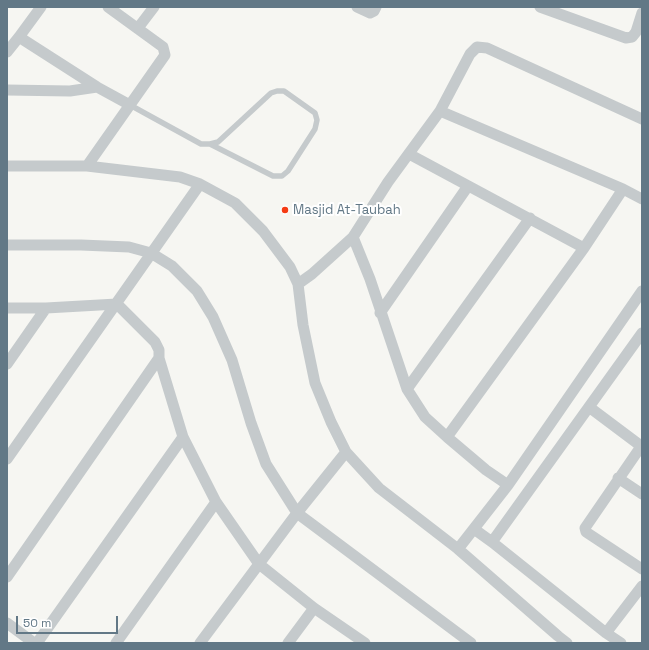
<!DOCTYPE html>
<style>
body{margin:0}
#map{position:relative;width:649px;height:650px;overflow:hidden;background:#f6f6f2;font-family:"Space Grotesk",sans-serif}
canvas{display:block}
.frame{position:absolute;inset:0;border:8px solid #627886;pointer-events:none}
.scale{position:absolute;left:16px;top:616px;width:102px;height:18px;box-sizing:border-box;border:2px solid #627886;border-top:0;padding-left:5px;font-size:12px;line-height:14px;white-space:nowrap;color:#627886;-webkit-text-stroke:3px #fff;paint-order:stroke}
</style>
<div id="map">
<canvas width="649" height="650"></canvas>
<div class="frame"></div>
<div class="scale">50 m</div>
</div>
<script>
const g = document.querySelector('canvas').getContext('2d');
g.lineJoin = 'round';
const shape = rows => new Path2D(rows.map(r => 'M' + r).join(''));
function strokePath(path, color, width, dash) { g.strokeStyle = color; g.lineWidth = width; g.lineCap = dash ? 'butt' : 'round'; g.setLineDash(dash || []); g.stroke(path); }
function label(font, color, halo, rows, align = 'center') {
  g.font = font + ' "Space Grotesk",sans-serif'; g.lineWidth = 4; g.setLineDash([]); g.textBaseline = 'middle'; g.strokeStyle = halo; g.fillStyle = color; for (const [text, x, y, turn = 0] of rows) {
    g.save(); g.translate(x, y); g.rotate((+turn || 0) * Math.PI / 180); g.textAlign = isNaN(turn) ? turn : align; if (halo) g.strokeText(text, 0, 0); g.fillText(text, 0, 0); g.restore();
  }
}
strokePath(shape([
 [130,105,201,144,210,144,218,142,271,93,277,91,284,91,315,113,317,120,315,129,288,171,282,176,273,176,210,144]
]), '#c5cacc', 5.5);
strokePath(shape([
 [41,7,19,37,97,87,130,105],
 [357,7,370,13,374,11,376,7],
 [540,7,626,38,632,37,636,32,642,13],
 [138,28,154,7],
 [7,52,19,37],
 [7,90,70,91,97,87],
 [440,111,623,189,642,199],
 [409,154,584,248],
 [7,166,87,166,180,177,200,184,235,203,263,231,290,267,298,284,303,325,315,383,331,422,346,452,379,488,458,549,558,636,567,643],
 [87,166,165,55,163,47,108,7],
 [353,237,370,279,407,389,425,417,447,437,486,470,508,485],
 [7,245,81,245,129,247,151,253,172,266,197,291,213,317,232,360,251,423,266,464,297,513,471,643],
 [298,284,312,274,353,237,388,182,440,111,470,54,477,47,487,48,642,119],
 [117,304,155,342,159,350,159,358,183,437,216,502,259,564,314,608,365,643],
 [7,308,46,308,117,304],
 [380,313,468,186],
 [7,364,46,308],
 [407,389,530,218],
 [589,407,641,446],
 [447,437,584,248,623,189],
 [642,445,585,528,586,532,642,569],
 [7,459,200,184],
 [618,478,642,494],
 [474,529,492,542,606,633,621,643],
 [492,542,642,333],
 [458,549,508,485,642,291],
 [7,577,159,358],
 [7,623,34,643],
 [606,633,642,586],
 [37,643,183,437],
 [116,643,216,502],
 [200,643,297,513,346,452],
 [288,643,314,608]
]), '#c5cacc', 11);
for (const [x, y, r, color] of [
 [285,210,4,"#f53b14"]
]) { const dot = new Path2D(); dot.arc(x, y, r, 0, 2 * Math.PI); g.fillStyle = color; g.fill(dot); strokePath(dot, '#fff', 1.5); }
label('13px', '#627886', '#fff', [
 ["Masjid At-Taubah",293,210]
], 'left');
</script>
